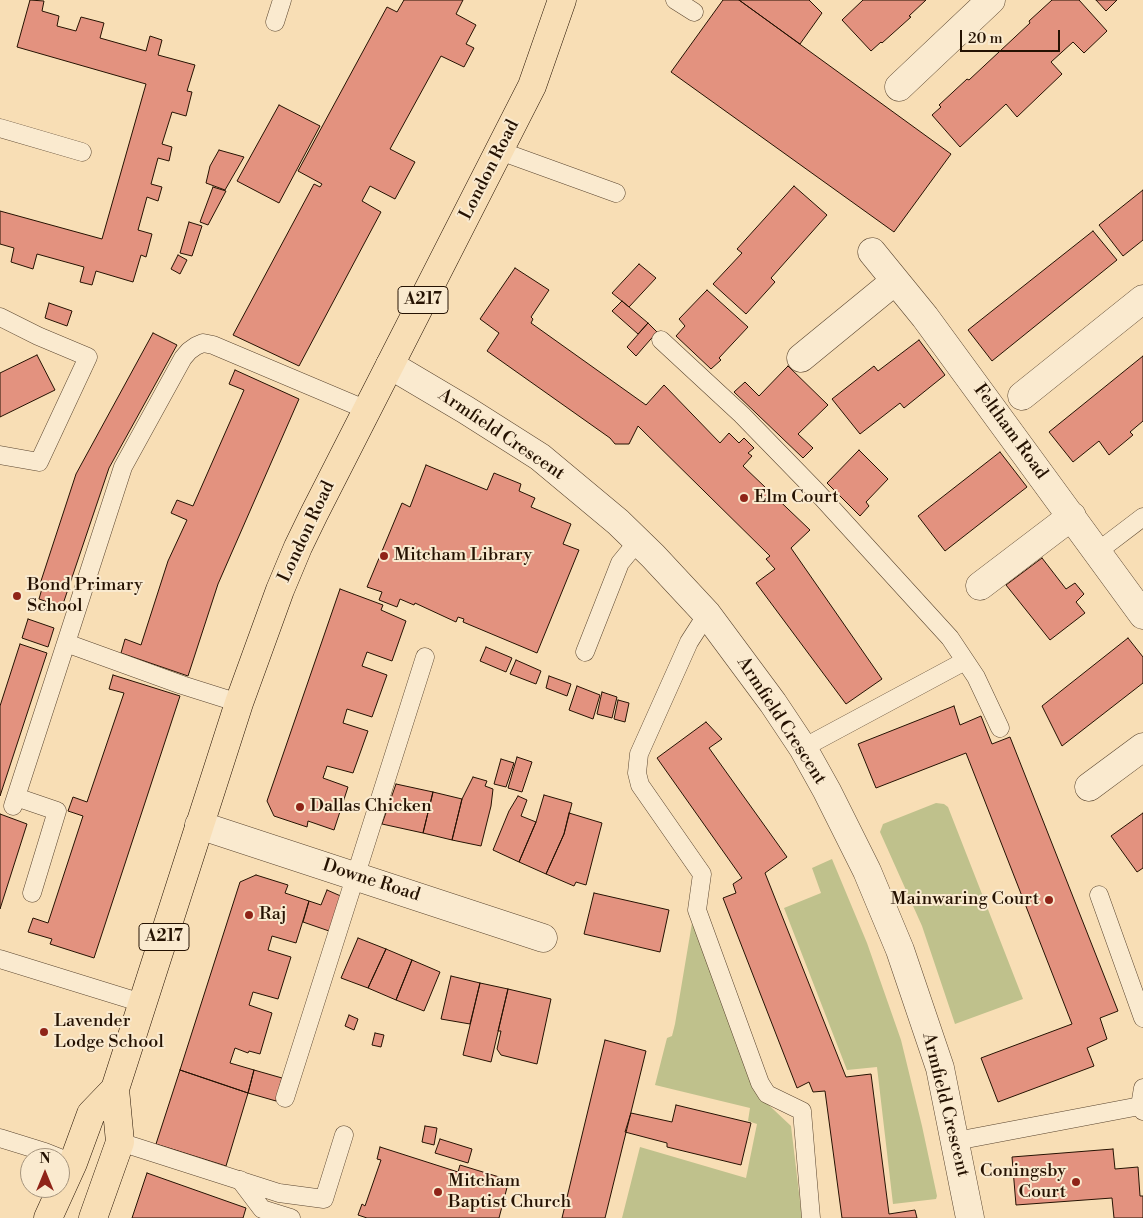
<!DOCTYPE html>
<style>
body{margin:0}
#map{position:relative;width:1143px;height:1218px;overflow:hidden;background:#f8deb5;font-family:"Libre Bodoni",serif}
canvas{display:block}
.north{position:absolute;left:20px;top:1148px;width:50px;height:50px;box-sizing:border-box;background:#faeacf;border:1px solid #a5947d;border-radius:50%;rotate:0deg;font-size:14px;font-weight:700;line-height:20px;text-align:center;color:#251202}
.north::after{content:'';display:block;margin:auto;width:18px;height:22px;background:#8f2418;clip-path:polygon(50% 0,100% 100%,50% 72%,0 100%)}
.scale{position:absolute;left:960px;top:30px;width:100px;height:22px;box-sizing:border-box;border:2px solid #251202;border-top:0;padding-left:6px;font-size:15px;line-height:18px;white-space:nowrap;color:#251202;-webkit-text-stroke:4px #faeacf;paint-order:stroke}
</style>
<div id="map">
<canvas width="1143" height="1218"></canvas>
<div class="north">N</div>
<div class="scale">20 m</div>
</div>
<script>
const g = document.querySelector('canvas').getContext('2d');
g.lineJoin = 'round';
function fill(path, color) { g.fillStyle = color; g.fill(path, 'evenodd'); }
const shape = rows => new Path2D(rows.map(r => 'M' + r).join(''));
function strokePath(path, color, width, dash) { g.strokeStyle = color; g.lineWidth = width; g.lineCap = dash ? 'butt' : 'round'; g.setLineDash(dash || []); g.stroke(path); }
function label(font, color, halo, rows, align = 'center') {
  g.font = font + ' "Libre Bodoni",serif'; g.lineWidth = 4; g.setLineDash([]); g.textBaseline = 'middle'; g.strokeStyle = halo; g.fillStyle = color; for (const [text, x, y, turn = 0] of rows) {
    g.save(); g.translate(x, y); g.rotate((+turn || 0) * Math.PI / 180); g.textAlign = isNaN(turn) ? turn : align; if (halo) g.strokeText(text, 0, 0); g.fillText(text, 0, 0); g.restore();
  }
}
fill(shape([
 [936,803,944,804,948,807,1023,999,955,1024,922,926,880,832,883,824],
 [832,859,867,943,901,1040,922,1126,937,1196,936,1199,893,1204,877,1067,847,1070,784,908,821,893,812,868],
 [692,923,756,1093,791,1126,802,1218,622,1218,640,1147,746,1178,757,1124,748,1121,750,1108,655,1085,667,1038,672,1036,675,1024]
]), '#bfc18c');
const building = shape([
 [30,0,44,1,42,11,59,16,57,26,76,31,81,17,104,23,100,38,146,51,150,36,162,40,158,55,195,65,187,91,192,92,186,116,172,112,162,144,172,147,169,161,158,158,151,184,162,187,158,201,147,197,138,230,152,234,146,257,141,255,133,282,96,271,92,285,80,282,84,267,37,254,33,269,11,262,14,248,0,244,0,211,102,239,146,84,17,47,30,0],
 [404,0,463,0,456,14,476,25,466,44,474,48,464,67,441,56,390,149,415,162,395,199,370,186,362,201,381,212,299,366,233,335,314,184,320,187,322,184,298,171,387,7,397,12,404,0],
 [723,0,739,0,951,154,894,232,671,72,723,0],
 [739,0,809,0,822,13,800,44,739,0],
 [863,0,926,0,909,16,911,17,882,43,881,42,871,51,842,20,863,0],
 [1052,0,1079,0,1107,31,1084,53,1073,42,1051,62,1062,74,1017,117,1006,104,960,147,932,115,941,107,939,105,967,79,969,80,1030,23,1029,21,1052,0],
 [1096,0,1117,0,1106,11,1096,0],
 [279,105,320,126,279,203,237,181,279,105],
 [219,150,244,157,225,190,206,183,210,166,219,150],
 [794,186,827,215,771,278,775,282,746,314,713,284,742,253,737,249,794,186],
 [213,187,226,191,208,225,200,222,213,187],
 [1143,190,1143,240,1123,256,1099,225,1143,190],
 [189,222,202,226,192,256,180,253,189,222],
 [1093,231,1117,260,992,361,968,330,1093,231],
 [178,255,187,260,180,274,171,269,178,255],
 [639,264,656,278,629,307,612,293,639,264],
 [515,268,549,290,531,317,533,319,531,323,646,405,664,385,720,443,729,433,739,443,744,438,754,448,748,453,752,456,743,466,810,530,791,548,882,679,846,704,756,583,775,569,766,559,770,556,638,426,629,444,615,444,610,438,487,351,499,333,480,319,515,268],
 [707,290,748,327,719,358,721,360,711,369,676,336,685,326,679,319,707,290],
 [622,301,648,323,638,334,612,311,622,301],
 [49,303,72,311,67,326,45,318,49,303],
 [648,323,657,332,636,356,627,347,648,323],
 [153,333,177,345,109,468,62,607,39,599,43,585,40,584,76,474,153,333],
 [919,340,945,375,904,408,900,403,860,434,832,399,874,366,878,371,919,340],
 [37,355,55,390,0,417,0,373,37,355],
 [1143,356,1143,421,1130,432,1133,435,1109,455,1099,441,1073,462,1049,432,1143,356],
 [788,366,828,405,798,434,813,448,803,458,734,392,745,382,759,396,788,366],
 [235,370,299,399,218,584,188,676,121,653,125,639,141,645,168,561,187,520,171,513,177,500,193,506,244,390,229,384,235,370],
 [859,450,888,479,866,502,869,506,860,516,827,483,859,450],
 [1000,452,1027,487,945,551,918,516,1000,452],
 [426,465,487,490,494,473,521,484,519,491,535,498,531,507,571,524,563,544,579,550,537,653,463,622,464,619,458,617,456,622,415,603,414,605,400,599,397,607,379,600,382,592,367,587,402,503,410,507,426,465],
 [1042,558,1066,589,1075,583,1084,594,1076,602,1085,613,1050,640,1006,585,1042,558],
 [340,589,383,605,381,610,406,621,392,661,367,652,362,666,387,675,372,717,347,709,343,723,368,731,353,773,327,766,323,778,348,787,334,830,308,821,307,827,274,816,267,801,340,589],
 [28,619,54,628,48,647,22,638,28,619],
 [1128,638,1143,657,1143,683,1062,746,1042,706,1128,638],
 [20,644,47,653,0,796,0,706,20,644],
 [486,647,512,658,506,672,480,661,486,647],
 [516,660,541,671,536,684,510,674,516,660],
 [113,675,180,696,94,958,50,944,52,939,28,932,33,918,48,923,83,816,68,811,73,797,87,802,124,693,109,689,113,675],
 [549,676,571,684,567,696,546,688,549,676],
 [577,686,600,695,593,719,569,710,577,686],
 [602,692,617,697,612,718,597,714,602,692],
 [618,700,629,703,625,722,614,719,618,700],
 [954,706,960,725,981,716,992,744,1010,737,1118,1011,1100,1018,1107,1039,1087,1048,1094,1066,998,1102,981,1058,1072,1024,966,753,876,788,858,744,954,706],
 [706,722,722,739,709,748,787,857,765,873,846,1077,871,1074,889,1214,915,1210,917,1218,842,1218,825,1091,813,1092,809,1082,797,1088,723,898,736,893,733,884,742,878,657,758,706,722],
 [517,757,532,762,522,792,508,788,517,757],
 [501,759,514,763,506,787,494,784,501,759],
 [473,777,487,781,485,786,493,789,491,806,481,846,452,840,462,799,473,777],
 [396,784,433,792,423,833,382,824,396,784],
 [433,792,462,799,452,840,423,833,433,792],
 [544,795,572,803,564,834,546,874,519,862,536,822,544,795],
 [518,796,527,800,521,816,536,822,519,862,493,850,509,811,518,796],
 [569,813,602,823,586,885,576,882,574,886,546,874,564,834,569,813],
 [1143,813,1143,868,1137,872,1111,836,1143,813],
 [0,814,27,824,0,909,0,814],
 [256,875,288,885,285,893,309,901,296,943,272,936,268,950,291,957,278,999,253,992,249,1005,272,1013,260,1054,249,1051,248,1053,235,1048,230,1063,254,1070,248,1093,180,1070,240,882,256,875],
 [327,890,343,897,332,932,303,922,309,901,321,905,327,890],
 [594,893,669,910,660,952,584,934,594,893],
 [358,938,386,949,368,988,341,978,358,938],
 [386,949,412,960,396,1000,368,988,386,949],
 [412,960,440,972,424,1011,396,1000,412,960],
 [451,976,480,983,470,1024,441,1019,451,976],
 [480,983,508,989,491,1062,463,1055,480,983],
 [508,989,551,999,537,1064,501,1055,497,1049,501,1031,498,1031,508,989],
 [349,1015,358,1019,354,1030,345,1026,349,1015],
 [375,1033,384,1035,381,1047,372,1045,375,1033],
 [605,1040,646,1051,605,1218,562,1218,605,1040],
 [180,1070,248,1093,226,1166,156,1144,180,1070],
 [254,1070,282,1078,276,1101,248,1093,254,1070],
 [676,1105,751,1123,741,1165,667,1147,667,1143,625,1132,631,1113,672,1122,676,1105],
 [425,1126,437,1128,434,1145,422,1142,425,1126],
 [440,1139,472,1149,468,1163,435,1153,440,1139],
 [380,1147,458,1172,460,1165,509,1180,499,1218,367,1218,358,1215,362,1204,365,1206,381,1160,377,1159,380,1147],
 [1113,1149,1115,1169,1138,1167,1140,1196,1143,1196,1143,1218,1114,1218,1112,1198,1016,1205,1012,1157,1113,1149],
 [147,1173,246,1208,243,1218,132,1218,147,1173]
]);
fill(building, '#e3927f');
strokePath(building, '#251202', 1);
const service = shape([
 [675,0,694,12],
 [275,22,282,0],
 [0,128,82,152],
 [500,151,616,193],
 [0,317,38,336,88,357,39,462,0,455],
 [661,340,742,415,816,491,950,638,976,677,1000,728],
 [1097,552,1143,517],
 [707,614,689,642,639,754,637,773,640,785,702,874,697,910,760,1083,767,1094,802,1111,811,1218],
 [66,643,123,467,183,358,189,351,196,346,203,343,213,345,367,410],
 [585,652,620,563,638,541],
 [803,748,965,661],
 [16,797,57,811,32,893],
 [13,806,66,643,182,685,239,703],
 [1099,895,1143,1018],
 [0,959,142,1003],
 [1143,1088,1140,1106,1143,1111],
 [285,1098,425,657],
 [0,1138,45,1152,60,1158],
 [956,1141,1140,1106],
 [120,1142,279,1193,324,1199,344,1135],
 [240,1180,262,1209,291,1218]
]);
const minor = shape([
 [899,87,991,0],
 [872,252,925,317,1143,615],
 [801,358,895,281],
 [390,365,466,410,540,457,618,522,653,556,707,614,773,703,803,748,827,791,867,871,900,950,940,1068,970,1218],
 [1022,396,1143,299],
 [980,586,1072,516],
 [1089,787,1143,747],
 [199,825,543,938]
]);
const primary = shape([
 [48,1218,73,1163,91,1114,115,1089],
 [93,1218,120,1142,115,1089,239,703,280,590,298,547,314,514,532,86,562,0]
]);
strokePath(service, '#5a452f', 19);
strokePath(minor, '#5a452f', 29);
strokePath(primary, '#251202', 29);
strokePath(service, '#faeacf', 18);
strokePath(minor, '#faeacf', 28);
strokePath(primary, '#f8deb5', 28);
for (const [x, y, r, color] of [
 [744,498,5,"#8f2418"],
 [384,556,5,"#8f2418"],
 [17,596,5,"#8f2418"],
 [300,807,5,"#8f2418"],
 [1049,900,5,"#8f2418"],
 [249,915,5,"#8f2418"],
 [44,1032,5,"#8f2418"],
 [1076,1182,5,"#8f2418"],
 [438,1192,5,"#8f2418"]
]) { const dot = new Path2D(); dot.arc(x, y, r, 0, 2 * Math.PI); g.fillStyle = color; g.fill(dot); strokePath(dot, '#faeacf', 2); }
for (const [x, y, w] of [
 [423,300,50],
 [164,937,50]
]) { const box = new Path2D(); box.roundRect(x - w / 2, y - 13.5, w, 27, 4); g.fillStyle = '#faeacf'; g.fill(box); strokePath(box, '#251202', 1); }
label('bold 16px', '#251202', null, [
 ["A217",423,300],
 ["A217",164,937]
]);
label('18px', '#251202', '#faeacf', [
 ["London Road",490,170,-63],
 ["Feltham Road",1010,432,54],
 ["Armfield Crescent",501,435,34],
 ["London Road",307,532,-65],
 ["Armfield Crescent",781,721,57],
 ["Downe Road",371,881,18],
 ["Armfield Crescent",945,1105,76]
]);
label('18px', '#251202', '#faeacf', [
 ["Elm Court",754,498],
 ["Mitcham Library",394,556],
 ["Bond Primary",27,586],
 ["School",27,607],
 ["Dallas Chicken",310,807],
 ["Mainwaring Court",1039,900,"right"],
 ["Raj",259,915],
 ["Lavender",54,1022],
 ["Lodge School",54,1043],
 ["Coningsby",1066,1172,"right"],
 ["Court",1066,1193,"right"],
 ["Mitcham",448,1182],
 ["Baptist Church",448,1203]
], 'left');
</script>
